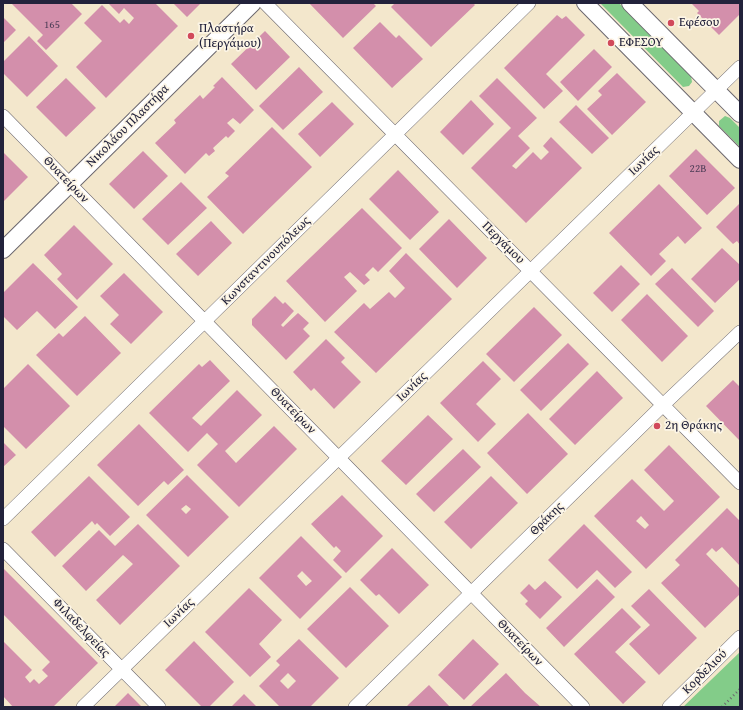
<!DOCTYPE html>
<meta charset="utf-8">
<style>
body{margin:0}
#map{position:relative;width:743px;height:710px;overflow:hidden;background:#f3e7cc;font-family:"Gentium Book Plus",serif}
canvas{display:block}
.frame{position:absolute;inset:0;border:4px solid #22223b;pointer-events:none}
</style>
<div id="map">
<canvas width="743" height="710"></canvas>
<div class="frame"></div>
</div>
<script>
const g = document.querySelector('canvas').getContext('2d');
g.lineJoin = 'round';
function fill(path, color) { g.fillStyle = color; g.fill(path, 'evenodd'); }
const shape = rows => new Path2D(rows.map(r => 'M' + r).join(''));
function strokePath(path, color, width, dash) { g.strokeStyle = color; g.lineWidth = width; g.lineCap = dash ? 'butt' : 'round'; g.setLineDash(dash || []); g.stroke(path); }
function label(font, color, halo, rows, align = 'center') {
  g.font = font + ' "Gentium Book Plus",serif'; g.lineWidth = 3.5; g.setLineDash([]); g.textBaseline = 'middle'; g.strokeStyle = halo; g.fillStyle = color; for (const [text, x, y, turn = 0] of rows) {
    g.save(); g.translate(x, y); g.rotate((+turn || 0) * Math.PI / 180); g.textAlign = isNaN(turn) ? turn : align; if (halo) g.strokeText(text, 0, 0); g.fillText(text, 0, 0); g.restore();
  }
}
fill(shape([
 [600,3,619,3,691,76,692,82,689,86,683,87],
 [725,116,730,118,740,128,740,147,719,126,719,121],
 [740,652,740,707,683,707]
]), '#83cc89');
fill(shape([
 [11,3,71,3,82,14,46,50,37,41,43,35],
 [108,3,155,3,178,26,106,98,76,67,102,41,84,23,102,5,120,23,124,19,129,24,134,18,124,8,119,14],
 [173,3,201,3,187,17],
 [309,3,373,3,376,6,343,38],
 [395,3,473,3,475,5,431,47,391,7],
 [691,3,740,3,740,14,719,35,697,13,699,11],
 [557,15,562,19,566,16,585,35,546,74,563,91,544,109,504,68],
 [3,17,16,30,3,43],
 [380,22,396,38,399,35,423,59,392,88,353,48],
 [265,31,290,57,256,90,231,64],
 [29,36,58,66,27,97,3,73,3,62],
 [594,49,612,67,578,101,560,82],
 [299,67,323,92,283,130,259,106],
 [617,73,646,102,612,135,587,109,602,95,598,91],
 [222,77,254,110,240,124,233,118,227,123,235,131,228,138,226,136,213,148,215,151,209,156,206,153,185,174,155,143,176,123,174,120,200,95,203,99,215,87,213,86],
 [66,78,96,108,66,137,36,107],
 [497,78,537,118,518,136,530,148,512,166,516,169,533,152,541,160,549,152,543,146,551,137,582,168,526,223,471,168,511,128,479,96],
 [471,100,494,124,463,155,440,132],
 [332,102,354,124,320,157,298,134],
 [576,105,609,138,592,154,559,122],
 [272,127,312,167,243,234,207,197,229,176,225,173],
 [696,149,735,188,707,215,669,176],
 [143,151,168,176,134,209,109,184],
 [3,152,28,177,3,202],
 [398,170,439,212,410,240,369,199],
 [181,182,207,208,168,245,142,219],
 [659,184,702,228,685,244,678,236,659,254,666,261,651,276,609,233],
 [740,203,740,245,737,241,733,244,716,227],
 [362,208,402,248,378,272,373,267,365,275,370,280,364,285,350,272,344,277,357,291,325,322,286,281],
 [449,219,487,258,457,288,419,249],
 [211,221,232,243,198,276,176,254],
 [74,225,113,264,77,300,57,279,62,274,44,255],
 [722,248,740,265,740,279,715,303,691,279],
 [406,253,452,299,376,373,334,332,364,303,370,309,389,292,395,298,405,288,389,271],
 [33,263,78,307,55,329,37,311,17,330,3,316,3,293],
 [621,265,640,284,612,312,593,293],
 [672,268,714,311,698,327,655,284],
 [124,273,163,312,131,344,110,324,119,315,100,296],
 [647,294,688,336,662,362,621,320],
 [275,296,283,304,285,302,294,311,281,325,283,327,298,313,309,323,303,329,310,336,286,360,252,325,252,319],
 [534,307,562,335,514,382,486,354],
 [85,316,121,353,77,396,36,355,59,333,63,337],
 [326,339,345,358,341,362,361,382,334,409,314,388,311,391,293,372],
 [568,343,589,364,541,411,520,390],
 [210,360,230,381,192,418,201,426,237,390,262,415,225,451,236,463,274,426,297,449,239,507,197,465,218,444,207,433,188,452,149,413,199,364,202,367],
 [483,361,501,379,476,404,496,424,478,442,440,403],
 [28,364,70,406,26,449,3,426,3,389],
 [597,371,623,398,575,445,549,419],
 [733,380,740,387,740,441,706,406],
 [528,413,568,454,527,494,487,453],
 [428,415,453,439,406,485,381,461],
 [139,424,184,470,168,485,164,481,138,506,97,465],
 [3,442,16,455,3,467],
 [669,445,720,497,646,569,594,516,632,479,664,511,674,501,644,470],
 [641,516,649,525,645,529,636,521],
 [463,449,481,467,434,512,416,494],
 [187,475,229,517,188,557,146,515],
 [186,505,191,509,186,514,181,509],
 [89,476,130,517,110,536,97,523,95,525,92,521,55,557,31,532],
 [491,476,518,503,471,549,444,522],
 [342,495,383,536,346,573,333,560,341,551,336,546,334,548,311,524],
 [727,508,740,521,740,566,722,547,716,552,712,548,706,554,740,589,740,594,705,628,661,583,680,565,675,560],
 [138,524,180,566,120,625,96,600,133,564,123,555,86,591,62,566,99,530,115,546],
 [584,524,632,572,615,588,597,570,577,589,548,560],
 [301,536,342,577,300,619,259,578],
 [302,571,312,581,306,586,297,576],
 [392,548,429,585,399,614,379,594,376,596,360,580],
 [3,568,98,663,53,707,13,707,3,696,3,641,32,670,25,677,30,683,34,679,39,684,48,676,42,670,50,662,3,614],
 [597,579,615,597,564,647,546,628],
 [545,581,562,597,540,619,525,604,528,601,520,593,529,584,535,590],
 [350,587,389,626,346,668,307,629],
 [249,588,282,620,259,644,271,657,250,677,205,632],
 [649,589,697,638,659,675,629,644,650,625,631,606],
 [622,608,641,627,615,652,646,682,623,704,574,654],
 [299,639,339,678,310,707,280,707,259,686,280,665,276,661],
 [288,673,296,681,288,689,280,681],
 [473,639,499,664,464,700,438,675],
 [194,641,234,682,209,707,202,707,165,670],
 [506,673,525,693,541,707,470,707],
 [429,685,450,707,406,707,409,704],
 [128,693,142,707,114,707],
 [244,694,257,707,231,707]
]), '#d38fab');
const minor = shape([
 [265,3,740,483],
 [3,116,583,707],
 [3,519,529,3],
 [3,549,159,707],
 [83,707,740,67],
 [355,707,663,405,740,332],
 [669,707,740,637]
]);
const tertiary = shape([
 [585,3,740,160],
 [630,3,740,114],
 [3,250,253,3]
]);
strokePath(minor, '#6b676e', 14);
strokePath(tertiary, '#6b676e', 18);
strokePath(shape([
 [722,707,740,689]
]), '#6b676e', 2.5, [1, 3]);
strokePath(minor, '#fff', 13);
strokePath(tertiary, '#fff', 16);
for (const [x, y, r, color] of [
 [671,23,4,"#d1495b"],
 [191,36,4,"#d1495b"],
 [611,43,4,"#d1495b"],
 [657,426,4,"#d1495b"]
]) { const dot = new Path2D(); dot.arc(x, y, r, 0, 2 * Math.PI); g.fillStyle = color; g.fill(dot); strokePath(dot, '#fcf5e5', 1.5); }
label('11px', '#4e3d57', null, [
 ["165",52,25],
 ["22Β",698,169]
]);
label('13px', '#22223b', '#fcf5e5', [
 ["Εφέσου",679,23],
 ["Πλαστήρα",199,29],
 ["(Περγάμου)",199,44],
 ["ΕΦΕΣΟΥ",619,43],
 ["2η Θράκης",665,426]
], 'left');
label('13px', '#22223b', '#fcf5e5', [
 ["Νικολάου Πλαστήρα",128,126,-45],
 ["Ιωνίας",644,161,-44],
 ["Θυατείρων",66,180,46],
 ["Περγάμου",503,243,45],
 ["Κωνσταντινουπόλεως",266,261,-45],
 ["Ιωνίας",412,387,-44],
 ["Θυατείρων",293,411,46],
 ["Θράκης",547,519,-45],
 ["Ιωνίας",179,613,-44],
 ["Φιλαδελφείας",81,628,46],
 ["Θυατείρων",520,643,46],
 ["Κορδελιού",705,672,-45]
]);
</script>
